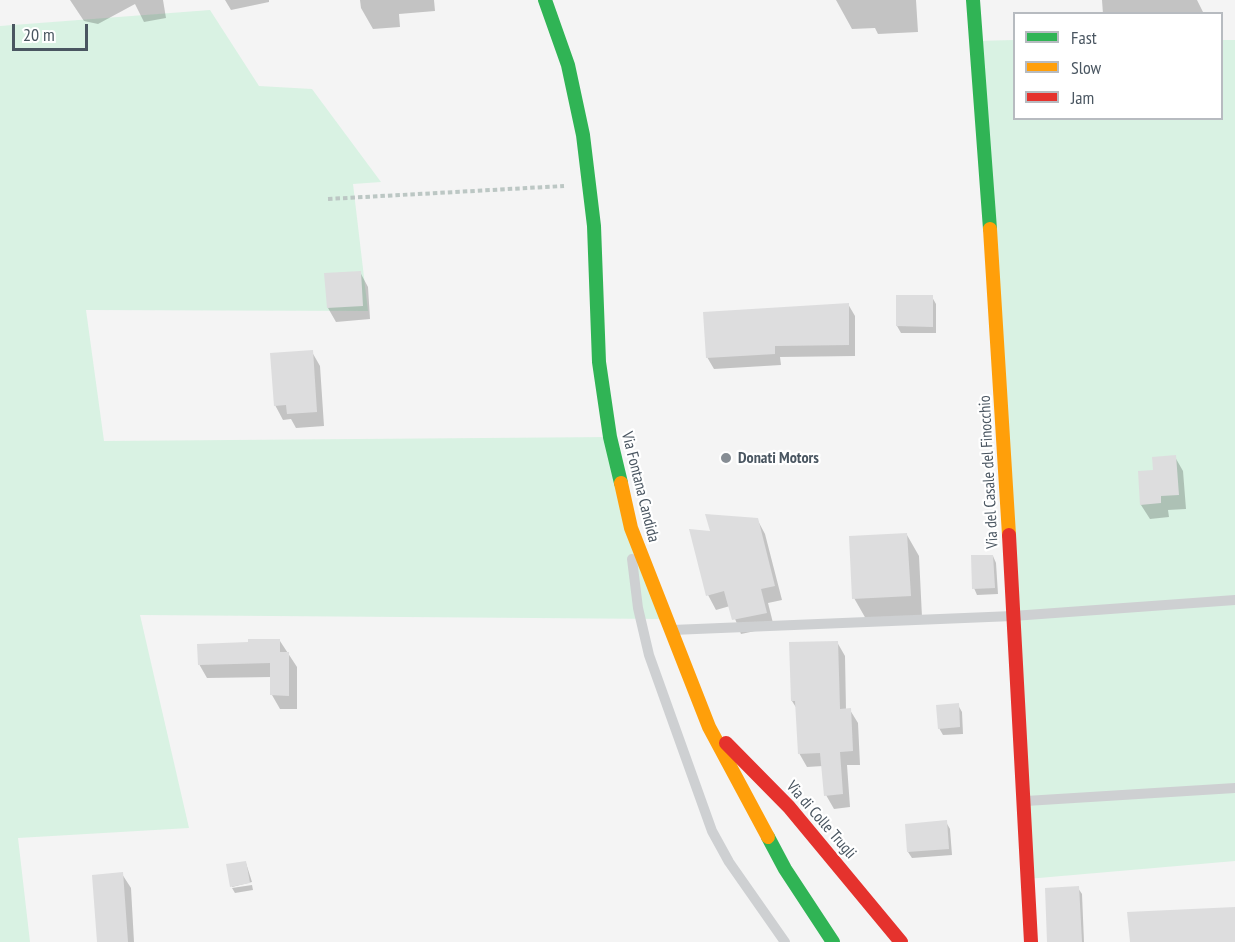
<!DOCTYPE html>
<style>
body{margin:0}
#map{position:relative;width:1235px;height:942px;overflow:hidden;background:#f4f4f4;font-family:"PT Sans Narrow",sans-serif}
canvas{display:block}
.legend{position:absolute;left:1013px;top:12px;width:210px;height:108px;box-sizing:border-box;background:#fff;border:2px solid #b7bbc0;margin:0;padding:8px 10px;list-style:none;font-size:18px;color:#4a5661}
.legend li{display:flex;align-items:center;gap:12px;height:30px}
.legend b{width:30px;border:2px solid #b7bbc0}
.scale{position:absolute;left:12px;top:24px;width:76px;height:27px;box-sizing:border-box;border:3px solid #4a5661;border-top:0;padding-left:8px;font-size:18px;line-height:21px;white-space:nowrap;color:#4a5661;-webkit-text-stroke:4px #fff;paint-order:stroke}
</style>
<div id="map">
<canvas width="1235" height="942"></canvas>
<ul class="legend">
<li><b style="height:8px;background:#30b455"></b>Fast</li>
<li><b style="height:8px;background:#ff9f0a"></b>Slow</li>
<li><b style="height:8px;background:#e5322d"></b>Jam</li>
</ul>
<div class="scale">20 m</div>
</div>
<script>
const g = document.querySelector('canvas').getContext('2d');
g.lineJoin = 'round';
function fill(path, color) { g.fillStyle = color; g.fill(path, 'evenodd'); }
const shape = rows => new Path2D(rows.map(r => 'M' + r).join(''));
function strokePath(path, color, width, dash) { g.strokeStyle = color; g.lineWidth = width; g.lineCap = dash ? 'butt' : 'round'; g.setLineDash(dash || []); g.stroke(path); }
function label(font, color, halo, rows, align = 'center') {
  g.font = font + ' "PT Sans Narrow",sans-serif'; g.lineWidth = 4.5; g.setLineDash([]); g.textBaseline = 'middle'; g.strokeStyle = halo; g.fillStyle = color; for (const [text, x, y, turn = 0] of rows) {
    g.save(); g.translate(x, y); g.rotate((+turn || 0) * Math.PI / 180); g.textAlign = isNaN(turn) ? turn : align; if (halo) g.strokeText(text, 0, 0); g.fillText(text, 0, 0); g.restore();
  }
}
fill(shape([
 [210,10,259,86,312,89,381,182,353,184,368,311,86,310,104,441,610,437,665,619,140,615,189,828,18,838,30,942,0,942,0,26],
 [1014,40,1014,118,1222,118,1222,40,1235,40,1235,861,1027,879,976,41]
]), '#d9f2e3');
fill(shape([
 [70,0,163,0,166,18,144,22,135,4,98,24,84,21],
 [225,0,269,0,269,2,231,10],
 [360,0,434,0,435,11,399,14,400,27,373,29,361,8],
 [836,0,916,0,918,32,878,34,875,28,852,29],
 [1102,0,1197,0,1204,14,1103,14],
 [360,272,368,287,370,319,336,322,328,308],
 [898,297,932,297,936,304,936,333,901,333,897,326],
 [848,304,855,316,855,356,780,357,781,365,714,369,707,357],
 [312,352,320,366,324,426,296,428,291,419,283,420,275,405],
 [1175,457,1183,471,1186,509,1168,510,1169,517,1150,519,1141,505,1155,471],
 [757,519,765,534,782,600,768,603,774,627,741,634,730,606,716,610,708,595],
 [907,535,919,556,922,617,866,619,854,598],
 [993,556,996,563,998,594,977,595,974,588],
 [280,641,297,667,297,709,280,709,272,695,272,677,207,678,199,664],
 [837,642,845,656,846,710,850,710,858,723,860,765,847,765,850,807,834,809,826,795,823,766,807,767,799,753,797,709,792,701],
 [958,705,962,712,963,734,943,735,939,728],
 [946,822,950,829,952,855,912,858,908,852],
 [246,863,252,882,232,887,228,866],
 [122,874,131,888,134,942,98,942],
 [252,885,253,890,235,893,232,888],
 [1078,888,1082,894,1084,942,1049,942]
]), '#0003');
fill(shape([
 [361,271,363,306,327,308,324,273],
 [896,295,933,295,933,327,896,326],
 [849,303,849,345,775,346,775,354,706,358,703,312],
 [313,350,317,412,287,414,286,405,274,406,270,353],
 [1176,455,1179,495,1161,496,1161,503,1140,505,1138,471,1153,470,1152,457],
 [705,514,758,518,775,586,761,589,767,613,732,620,724,591,706,596,689,529,710,531],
 [907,533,911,596,852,599,849,536],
 [971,555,993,555,995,588,972,589],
 [248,639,280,639,280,652,289,652,289,696,270,695,270,663,198,665,197,644,248,642],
 [838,641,840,709,851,708,853,751,840,752,843,794,824,796,820,753,798,754,795,701,791,701,789,642],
 [959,703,960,727,938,729,936,705],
 [947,820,949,849,907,852,905,824],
 [246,861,250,883,230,887,226,864],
 [123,872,128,942,97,942,92,875],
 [1079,886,1082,942,1047,942,1045,888],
 [1235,907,1235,942,1130,942,1127,912]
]), '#ddddde');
strokePath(shape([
 [328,199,564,186]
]), '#bcc7c4', 4, [4.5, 3]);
strokePath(shape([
 [632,559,638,608,649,655,712,831,729,862,785,942],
 [672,630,1013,616,1235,600],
 [1026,801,1235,788]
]), '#ced0d2', 10);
strokePath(shape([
 [545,0,568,65,583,135,594,226,599,362,610,437,621,483],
 [973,0,990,229],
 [768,837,785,869,833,942]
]), '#30b455', 14);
strokePath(shape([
 [990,229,1009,535],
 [621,483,631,528,709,727,768,837]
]), '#ff9f0a', 14);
strokePath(shape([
 [1009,535,1031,942],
 [726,743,789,807,901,942]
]), '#e5322d', 14);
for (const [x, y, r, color] of [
 [726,458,6,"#868d94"]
]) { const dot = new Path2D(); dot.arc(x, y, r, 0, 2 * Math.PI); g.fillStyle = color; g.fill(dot); strokePath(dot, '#fff', 2); }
label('bold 16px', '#4a5661', '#fff', [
 ["Donati Motors",738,458]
], 'left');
label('16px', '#4a5661', '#fff', [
 ["Via del Casale del Finocchio",989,472,-93],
 ["Via Fontana Candida",640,487,76],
 ["Via di Colle Trugli",821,820,49]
]);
</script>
